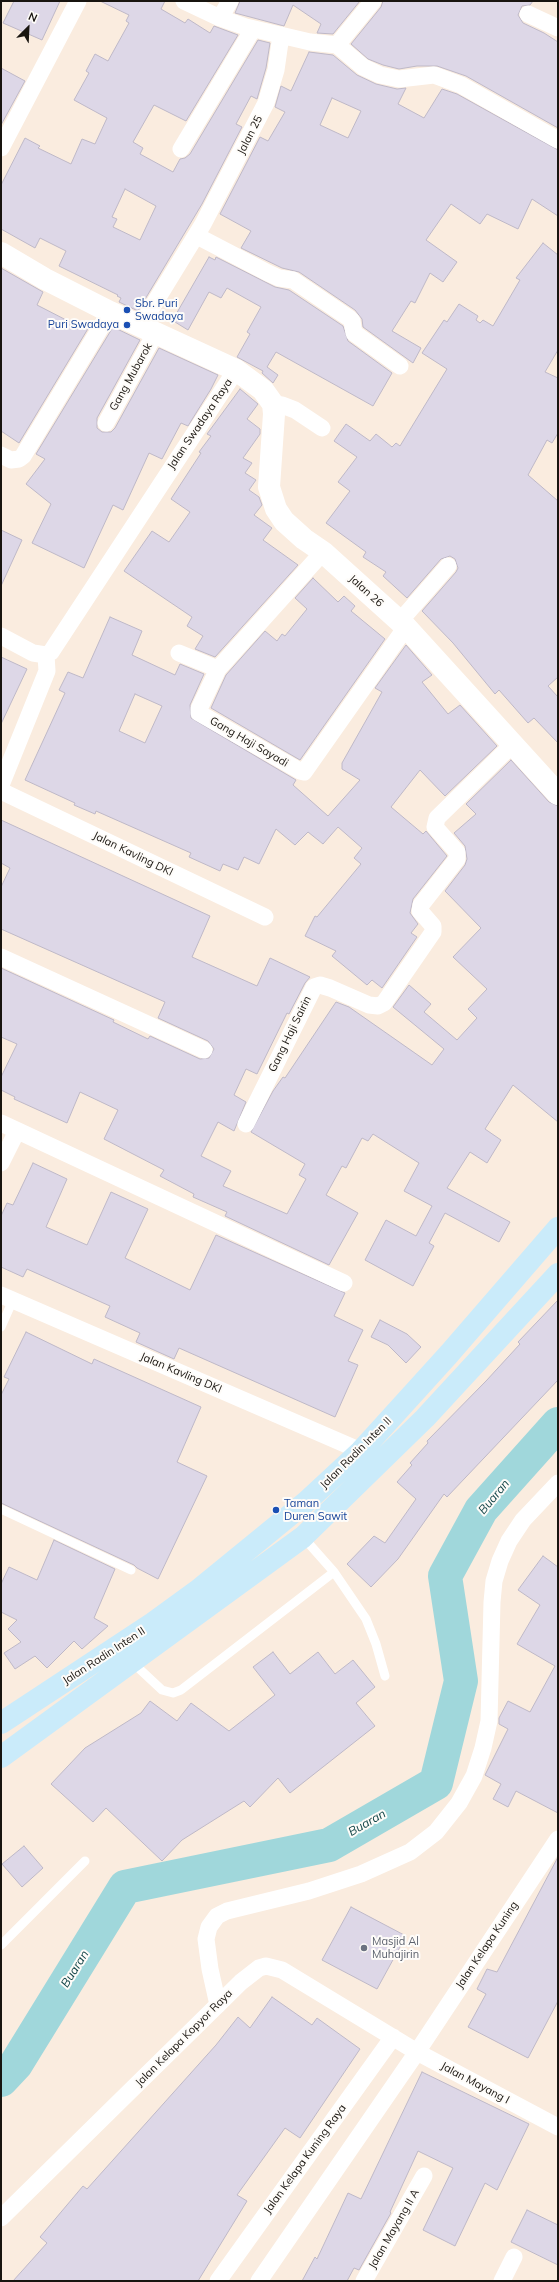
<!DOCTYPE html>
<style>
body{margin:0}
#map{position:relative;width:559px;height:2282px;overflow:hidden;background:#faecdf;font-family:Mulish,sans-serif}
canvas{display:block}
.frame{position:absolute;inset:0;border:2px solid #18140f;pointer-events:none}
.north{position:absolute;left:8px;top:8px;width:40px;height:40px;-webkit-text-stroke:3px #fefcf9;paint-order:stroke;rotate:24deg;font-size:11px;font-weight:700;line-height:16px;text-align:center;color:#18140f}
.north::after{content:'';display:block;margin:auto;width:14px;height:18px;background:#18140f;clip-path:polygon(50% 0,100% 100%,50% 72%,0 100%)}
</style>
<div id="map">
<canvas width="559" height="2282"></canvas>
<div class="frame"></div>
<div class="north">N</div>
</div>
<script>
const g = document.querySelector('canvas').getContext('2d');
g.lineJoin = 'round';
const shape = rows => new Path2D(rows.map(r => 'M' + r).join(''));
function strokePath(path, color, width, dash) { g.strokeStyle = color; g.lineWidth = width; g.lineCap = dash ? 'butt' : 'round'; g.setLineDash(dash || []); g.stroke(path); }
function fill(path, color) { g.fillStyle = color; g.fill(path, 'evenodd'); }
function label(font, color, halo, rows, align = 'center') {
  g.font = font + ' Mulish,sans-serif'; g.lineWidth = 4; g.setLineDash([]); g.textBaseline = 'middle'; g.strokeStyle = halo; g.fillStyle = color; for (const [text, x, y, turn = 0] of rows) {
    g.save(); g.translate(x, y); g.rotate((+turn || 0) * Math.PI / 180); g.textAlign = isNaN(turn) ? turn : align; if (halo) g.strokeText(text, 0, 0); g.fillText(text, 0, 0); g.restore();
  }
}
strokePath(shape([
 [1,2080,16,2064,125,1887,329,1845,436,1783,461,1681,445,1576,481,1510,558,1424]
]), '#a0d7db', 34);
const building = shape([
 [14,1,60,1,42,40,3,23,14,1],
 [100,1,165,1,161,9,185,23,188,19,210,33,214,26,238,35,186,121,154,105,133,142,143,148,140,154,173,172,180,159,185,158,190,154,258,40,270,43,266,68,257,99,251,96,236,124,242,127,202,204,138,311,119,302,121,298,117,296,118,295,59,266,66,251,40,238,35,248,1,229,1,185,25,138,40,146,38,148,71,164,82,139,95,144,107,118,74,100,89,73,86,71,95,54,108,61,129,23,126,21,129,15,100,1],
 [125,189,156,206,140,240,113,227,117,219,112,217,125,189],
 [240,1,360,1,333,34,317,33,321,24,293,5,284,26,235,13,240,1],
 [383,1,533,1,530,5,522,6,518,15,523,23,544,33,558,42,558,128,466,76,437,66,417,66,399,69,383,65,368,59,351,44,381,7,383,1],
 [309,52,333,55,357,75,376,84,397,89,406,88,398,104,424,118,442,89,457,94,558,150,558,216,532,199,518,229,487,214,480,224,451,204,426,240,457,262,443,282,430,273,415,303,411,301,392,331,421,348,413,363,363,327,362,319,355,310,299,272,282,268,241,248,251,231,220,214,260,137,268,141,285,112,275,107,281,86,291,91,309,52],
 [332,98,361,111,348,138,320,125,332,98],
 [1,68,25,81,1,125,1,68],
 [543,243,558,255,558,350,545,372,558,378,558,433,552,443,547,440,528,475,558,501,558,677,548,686,558,697,558,743,534,718,528,723,499,690,495,694,453,643,422,611,456,572,458,568,455,559,450,556,441,559,407,598,383,576,386,572,363,557,366,552,326,523,350,491,338,482,357,457,334,441,346,424,370,441,376,434,392,447,396,443,400,446,447,369,422,353,444,320,447,322,459,304,478,316,476,320,480,323,483,320,493,326,520,280,516,278,543,243],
 [209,257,215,260,216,257,275,287,289,290,343,326,348,341,392,373,373,406,276,352,267,367,278,375,273,383,262,373,263,371,237,357,250,334,247,332,261,307,227,288,221,298,209,292,188,330,175,322,175,316,209,257],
 [1,268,43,292,37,305,72,323,74,319,89,327,19,443,1,431,1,268],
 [113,327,140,340,97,418,97,428,102,432,111,432,115,428,159,348,218,375,211,389,188,426,181,423,162,459,149,453,123,510,113,505,84,568,32,543,51,504,26,484,45,459,36,454,113,327],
 [240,389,258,404,247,419,260,429,260,434,243,458,252,463,245,473,256,480,249,490,259,497,262,505,254,515,272,528,263,540,298,565,215,657,195,649,203,636,187,626,192,617,124,571,152,531,169,542,190,512,171,499,201,453,199,452,211,436,207,434,240,389],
 [1,530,22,540,1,586,1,530],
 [313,578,338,602,344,596,355,606,351,611,385,639,300,760,211,708,226,675,265,631,277,641,282,634,285,636,307,609,295,598,313,578],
 [110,617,142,631,132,655,175,675,180,664,204,674,190,705,191,718,296,780,293,785,328,816,360,780,342,769,342,763,382,692,375,688,406,645,432,675,422,682,448,714,460,705,497,746,445,796,420,770,391,807,423,834,426,831,447,856,413,899,410,913,418,924,411,933,417,937,382,988,372,980,367,985,332,956,336,951,305,936,315,916,317,917,361,864,354,858,362,848,338,827,323,844,308,832,295,845,276,829,259,864,244,857,238,870,223,864,220,871,189,857,191,853,96,811,95,814,74,805,75,803,25,780,65,693,59,690,68,672,83,678,110,617],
 [135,694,162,706,145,743,119,731,135,694],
 [1,657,27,669,1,724,1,657],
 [511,760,549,802,558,806,558,1122,513,1085,485,1129,501,1140,487,1163,470,1152,447,1188,510,1222,499,1242,445,1213,429,1243,434,1246,413,1286,365,1260,386,1220,416,1236,432,1206,404,1191,419,1163,373,1134,368,1141,362,1138,346,1168,342,1166,326,1195,358,1213,329,1265,225,1216,227,1212,193,1197,194,1194,160,1176,164,1170,104,1139,118,1110,80,1092,67,1123,14,1099,15,1097,1,1090,1,1077,17,1044,1,1037,1,968,114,1020,113,1022,148,1039,150,1036,200,1059,209,1058,214,1049,208,1041,158,1018,165,1002,1,929,1,887,10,868,1,863,1,820,210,916,192,957,257,986,270,958,310,977,305,983,289,1014,287,1013,257,1074,246,1069,234,1095,246,1102,234,1131,218,1122,201,1156,231,1171,223,1186,287,1214,306,1179,299,1175,305,1164,251,1132,273,1091,283,1077,285,1078,336,1002,349,1007,432,1065,444,1049,393,1007,409,985,431,1004,424,1012,457,1040,477,1018,468,1009,487,989,453,957,481,928,445,891,465,865,467,859,465,846,454,833,476,814,466,804,511,760],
 [33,1163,67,1179,46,1227,87,1245,111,1192,148,1209,125,1258,190,1290,216,1235,345,1293,334,1316,363,1330,348,1361,358,1365,335,1417,179,1348,174,1359,136,1342,140,1333,105,1317,110,1306,27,1269,23,1277,1,1267,1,1216,7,1203,13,1205,33,1163],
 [558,1300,558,1380,447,1497,444,1494,398,1559,371,1587,347,1564,374,1536,385,1543,416,1499,397,1482,412,1465,410,1463,428,1443,427,1441,486,1381,520,1344,518,1342,558,1300],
 [380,1320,407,1334,421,1347,406,1363,388,1345,371,1337,380,1320],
 [26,1332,92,1364,94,1359,201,1407,177,1462,207,1476,158,1579,137,1568,134,1565,1,1503,1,1395,9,1379,4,1377,26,1332],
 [54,1540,115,1569,94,1618,108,1626,82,1649,74,1641,47,1668,35,1656,15,1669,4,1653,21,1642,8,1629,17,1620,1,1612,1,1584,9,1567,37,1580,54,1540],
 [543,1556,558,1567,558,1813,516,1791,508,1807,493,1799,501,1784,485,1775,508,1729,499,1724,499,1718,508,1701,530,1712,555,1666,517,1644,540,1605,518,1590,543,1556],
 [273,1652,290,1674,318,1652,335,1674,353,1660,375,1687,356,1703,375,1726,290,1793,278,1778,250,1807,244,1801,182,1840,162,1861,106,1808,93,1822,51,1784,85,1748,141,1713,150,1701,177,1721,191,1703,229,1731,275,1695,253,1667,273,1652],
 [24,1846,43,1868,22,1887,2,1864,24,1846],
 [558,1857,558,2001,528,2058,468,2027,486,1994,477,1989,487,1969,497,1972,558,1857],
 [351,1907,406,1936,377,1989,322,1960,351,1907],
 [272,1997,312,2025,317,2018,360,2049,300,2138,285,2128,237,2195,247,2201,198,2281,13,2281,47,2243,40,2237,83,2186,87,2189,216,2045,238,2017,250,2028,272,1997],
 [422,2072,529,2124,497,2190,485,2183,455,2246,423,2230,453,2168,418,2151,390,2212,391,2213,359,2270,354,2268,347,2281,302,2281,315,2257,317,2259,348,2193,361,2199,422,2072],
 [527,2210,558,2225,558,2265,511,2242,527,2210]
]);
fill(building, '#ddd7e7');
strokePath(building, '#beb8c7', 1);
strokePath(shape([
 [1,1327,13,1300],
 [1,1509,131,1570],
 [334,1572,366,1619,376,1644,385,1676],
 [132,1662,162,1690,173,1693,181,1690,334,1572,303,1537],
 [1,1945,85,1861]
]), '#fff', 9);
strokePath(shape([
 [184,1,220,18,246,27,310,42,337,45,373,1],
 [528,14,558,28],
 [220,18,230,1],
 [337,45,363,67,380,75,399,79,434,75,461,85,558,140],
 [1,148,78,1],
 [181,149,253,29],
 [197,236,268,273,279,278,293,280,349,318,352,321,354,333,400,366],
 [141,325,203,224,266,103,276,70,281,35],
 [273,404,282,405,295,410,322,428],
 [106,423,156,332],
 [1,455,11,460,19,459,23,456,110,312],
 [323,552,218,669,199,709,199,713,300,771,304,772,406,627],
 [400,621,448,566],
 [1,636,33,653,46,655,51,652,236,370],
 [179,653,218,669],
 [1,785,47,671,46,655],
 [1,791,265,917],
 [1,957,204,1050],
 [1,1123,344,1283],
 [246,1124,314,987,320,985,330,988,369,1005,378,1006,384,1003,433,932,433,926,420,911,421,905,457,859,457,852,435,827,437,818,512,745],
 [1,1163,17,1131],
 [1,1295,361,1451],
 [218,2005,210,1969,206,1939,209,1927,217,1916,227,1911,309,1891,361,1874,410,1852,436,1832,459,1803,474,1776,483,1748,489,1721,492,1602,494,1581,500,1561,509,1541,523,1520,558,1483],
 [1,2218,241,1982,259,1968,266,1966,282,1970,417,2052,558,2127],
 [218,2281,393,2037],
 [259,2281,417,2052,558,1839],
 [364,2281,424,2176],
 [502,2281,514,2257]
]), '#fff', 17);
strokePath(shape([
 [1,253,45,279,110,312,236,370,263,390,273,404,274,414,269,487,276,509,284,521,304,539,323,552,406,627,558,794]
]), '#fff', 22);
strokePath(shape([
 [1,1723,153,1623,197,1591,306,1502,361,1451,449,1354,558,1228],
 [1,1757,303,1537,425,1418,558,1274]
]), '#caebfa', 22);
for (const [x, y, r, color] of [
 [127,310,4,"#1a4fb4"],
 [127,325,4,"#1a4fb4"],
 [276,1510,4,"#1a4fb4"],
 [364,1948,4,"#6b7280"]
]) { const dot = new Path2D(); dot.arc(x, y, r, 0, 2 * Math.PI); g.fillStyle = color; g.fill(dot); strokePath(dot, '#fefcf9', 1.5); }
label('11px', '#18140f', '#fefcf9', [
 ["Jalan 25",250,135,-63],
 ["Gang Mubarok",131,377,-61],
 ["Jalan Swadaya Raya",200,424,-56],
 ["Jalan 26",366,591,42],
 ["Gang Haji Sayadi",249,742,30],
 ["Jalan Kavling DKI",133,854,26],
 ["Gang Haji Sairin",290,1034,-64],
 ["Jalan Kavling DKI",181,1373,23],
 ["Jalan Radin Inten II",356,1453,-45],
 ["Jalan Radin Inten II",104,1656,-33],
 ["Jalan Kelapa Kuning",487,1945,-56],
 ["Jalan Kelapa Kopyor Raya",184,2038,-45],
 ["Jalan Mayang I",475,2083,28],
 ["Jalan Kelapa Kuning Raya",305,2159,-54],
 ["Jalan Mayang II A",394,2229,-60]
]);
label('11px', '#164399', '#fefcf9', [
 ["Sbr. Puri",135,304],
 ["Swadaya",135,317],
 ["Puri Swadaya",119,325,"right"],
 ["Taman",284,1504],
 ["Duren Sawit",284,1517]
], 'left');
label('11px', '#5b616d', '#fefcf9', [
 ["Masjid Al",372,1942],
 ["Muhajirin",372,1955]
], 'left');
label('italic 12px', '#114447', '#fefcf9', [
 ["Buaran",494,1497,-50],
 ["Buaran",367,1823,-30],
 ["Buaran",75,1969,-58]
]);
</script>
